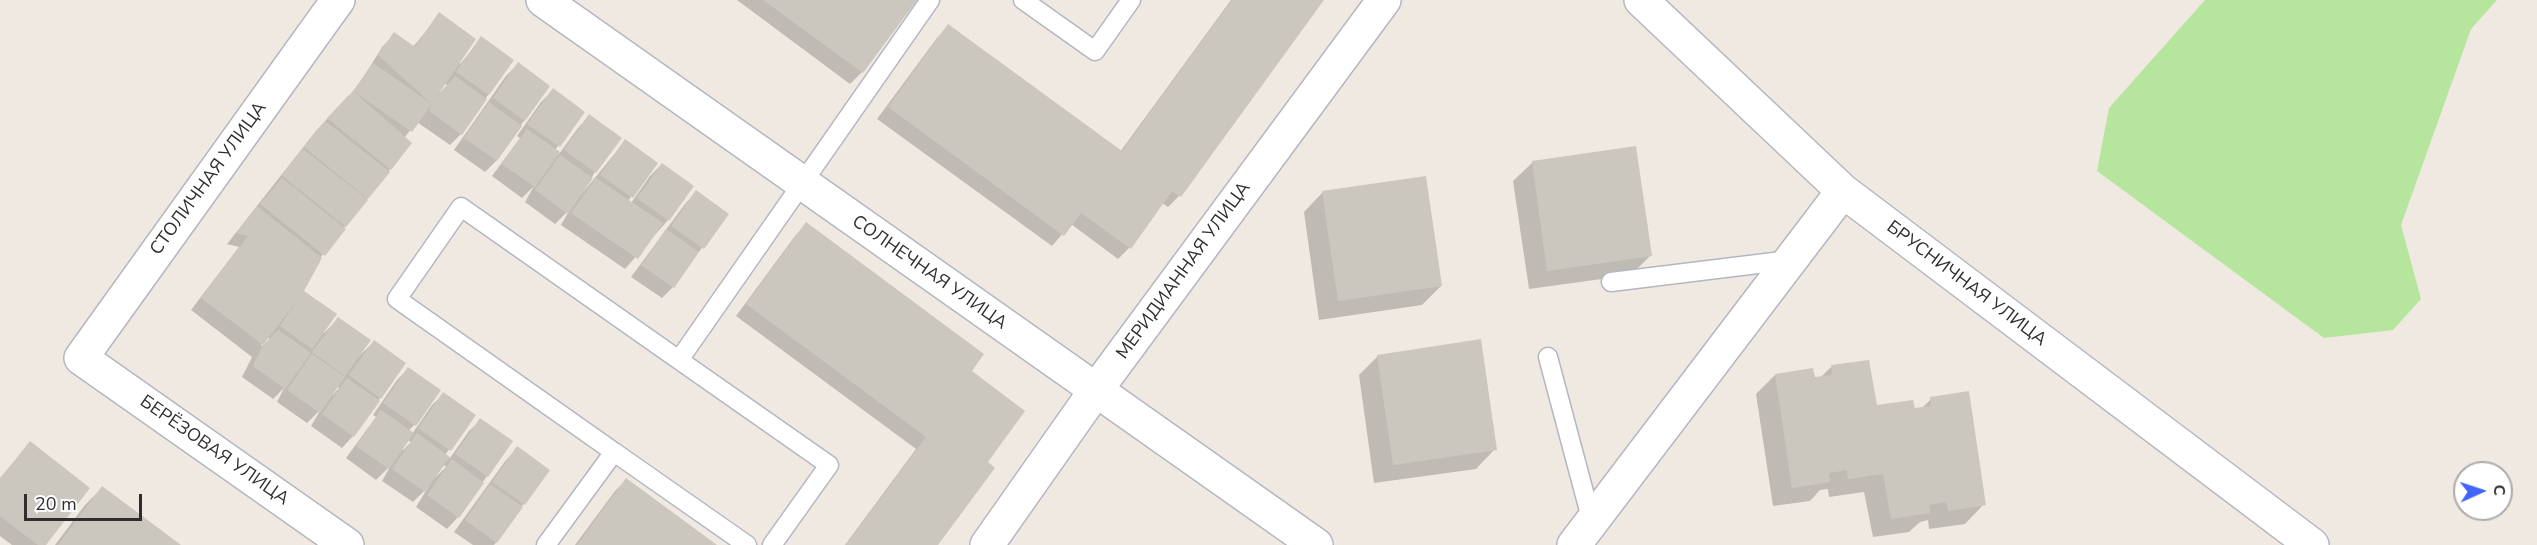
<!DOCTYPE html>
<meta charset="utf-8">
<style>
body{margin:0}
#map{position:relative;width:2537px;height:545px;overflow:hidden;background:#efe9e1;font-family:"Nunito Sans",sans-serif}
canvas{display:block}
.north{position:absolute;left:2453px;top:461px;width:60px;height:60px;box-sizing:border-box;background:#fff;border:2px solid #ababab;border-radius:50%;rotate:87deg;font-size:16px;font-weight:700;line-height:24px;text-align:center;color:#2e2e2e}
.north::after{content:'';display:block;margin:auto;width:21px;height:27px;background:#4264fb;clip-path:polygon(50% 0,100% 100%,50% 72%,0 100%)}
.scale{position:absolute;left:24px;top:494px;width:118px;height:27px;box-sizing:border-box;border:3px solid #2e2e2e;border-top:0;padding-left:8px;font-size:18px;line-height:21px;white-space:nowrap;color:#2e2e2e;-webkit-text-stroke:4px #fff;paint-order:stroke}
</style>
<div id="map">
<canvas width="2537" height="545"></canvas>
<div class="north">С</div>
<div class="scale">20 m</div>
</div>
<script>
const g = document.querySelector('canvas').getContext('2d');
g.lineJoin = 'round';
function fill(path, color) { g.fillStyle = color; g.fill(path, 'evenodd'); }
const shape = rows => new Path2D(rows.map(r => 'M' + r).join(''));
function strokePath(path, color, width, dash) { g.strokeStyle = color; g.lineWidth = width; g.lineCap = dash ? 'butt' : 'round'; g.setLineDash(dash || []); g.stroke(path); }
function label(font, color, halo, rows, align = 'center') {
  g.font = font + ' "Nunito Sans",sans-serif'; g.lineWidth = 4.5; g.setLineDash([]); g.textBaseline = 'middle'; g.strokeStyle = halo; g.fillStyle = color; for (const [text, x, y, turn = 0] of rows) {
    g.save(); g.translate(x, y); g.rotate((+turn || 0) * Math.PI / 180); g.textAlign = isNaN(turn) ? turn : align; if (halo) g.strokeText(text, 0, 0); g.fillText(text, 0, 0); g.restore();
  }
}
fill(shape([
 [2205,0,2497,0,2471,29,2401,225,2421,299,2393,330,2324,338,2097,171,2109,108]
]), '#b6e59e');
fill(shape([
 [737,0,915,0,862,72,850,84],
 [1231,0,1322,0,1179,196,1168,207,1162,203,1129,248,1118,259,1071,224,1052,246,877,119,937,38,948,26,1120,152],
 [440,14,460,64,482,38,512,60,461,134,450,145,417,122,404,138,388,173,320,258,302,291,324,333,338,319,360,355,374,342,380,398,353,436,342,448,311,426,321,409,307,423,277,402,284,388,273,399,242,377,252,357,191,310,239,247,227,244,316,131,348,96,350,98,383,46,395,34,413,47],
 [444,83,447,85,439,94],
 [267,337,270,339,262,346,261,345],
 [337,386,339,388,333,395,331,394],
 [518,64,548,86,496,161,485,172,454,150,506,76],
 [553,90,583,112,555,150,559,154,578,128,589,116,595,172,581,195,625,141,656,163,628,201,631,203,650,176,662,164,668,220,625,269,561,225,570,209,555,224,525,202,534,186,522,198,492,176,520,138,517,136,541,102],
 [1533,162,1650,256,1631,275,1529,289,1513,181],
 [696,192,727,214,673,287,662,298,631,277,685,204],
 [1323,192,1441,286,1422,305,1319,320,1304,212],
 [806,224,970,372,986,462,936,545,845,545,916,449,736,316,795,236],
 [1378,356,1495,449,1476,469,1374,483,1359,375],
 [1831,367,1876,407,1921,409,1931,399,1984,504,1965,524,1929,529,1928,520,1920,522,1909,532,1873,537,1864,492,1829,497,1828,489,1820,490,1810,501,1773,506,1756,394,1775,375,1820,378],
 [408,369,414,425,408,431,412,434,432,405,444,394,474,415,445,455,450,458,469,431,481,420,487,476,458,517,447,529,416,507,429,486,413,502,382,481,391,465,376,480,346,458,376,417,373,415,397,380],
 [408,440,411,442,403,450,401,449],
 [443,464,446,467,436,477,435,475],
 [30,443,44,545,12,545,0,536,0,478],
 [518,448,548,470,494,545,473,545,454,532,506,460],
 [626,480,714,545,575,545,615,491],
 [102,488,178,545,55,545,85,505]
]), '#0003');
fill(shape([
 [763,0,917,0,863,73],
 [1232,0,1324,0,1181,197,1172,191,1131,249,1081,213,1064,236,888,107,948,24,1122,151],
 [439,12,476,39,434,101,455,76,487,99,462,135,429,111,432,104,412,132,353,91,373,63,432,104,378,55,394,32,415,47],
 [481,36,514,60,489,95,456,72],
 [518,62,550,86,525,121,493,98],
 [553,88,585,112,560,147,527,124],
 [353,91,412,143,391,170,327,118],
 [489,102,522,126,497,161,464,138],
 [589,114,622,138,596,173,564,150],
 [325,121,390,172,368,199,304,147],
 [527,129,560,152,535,187,502,164],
 [625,139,658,163,633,198,600,175],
 [1636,146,1652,256,1547,271,1532,161],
 [303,149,368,200,346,227,281,175],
 [560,155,593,178,568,214,535,190],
 [662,163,694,186,669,221,637,198],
 [1426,176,1442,286,1338,301,1322,191],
 [282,178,346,229,325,256,260,204],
 [596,178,663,223,638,259,571,213],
 [696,190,729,214,704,249,671,226],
 [257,206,322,258,304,291,337,314,312,349,280,326,299,298,263,345,201,298,248,236,236,233],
 [806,222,984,354,972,371,1025,411,988,462,995,468,938,545,846,545,926,437,746,304],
 [666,229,699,252,674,288,641,265],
 [338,317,371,340,345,376,312,352],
 [278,330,311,353,285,389,253,366,263,345],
 [1481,339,1497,450,1393,465,1377,355],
 [374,340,406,363,381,399,349,375],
 [312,354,345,377,320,413,287,390],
 [1869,360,1877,405,1913,400,1915,408,1931,406,1930,397,1969,391,1986,505,1948,511,1946,502,1929,505,1930,513,1891,519,1883,474,1848,479,1847,470,1829,473,1830,482,1792,488,1775,374,1813,368,1815,377,1832,375,1831,365],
 [408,367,441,390,416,426,383,403],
 [347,378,380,401,354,437,322,414],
 [443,392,476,415,451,451,418,428],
 [381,410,414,433,389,469,356,446],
 [480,418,513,441,488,477,455,454],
 [417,433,450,457,425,492,392,469],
 [30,441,90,488,46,545,38,545,0,516,0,479],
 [517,446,550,470,525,505,492,482],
 [452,459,484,483,459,518,427,495],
 [626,478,717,545,577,545],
 [490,484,523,507,497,543,465,520],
 [102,486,181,545,58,545]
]), '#cbc7bf');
const lane = shape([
 [1023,0,1095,51,1131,0],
 [1611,282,1790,260],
 [1548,357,1592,522],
 [679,360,829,465,772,545],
 [614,452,397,299,461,207,679,360,930,0],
 [546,545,614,452,747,545]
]);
const street = shape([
 [338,0,81,358,347,545],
 [543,0,1316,545],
 [1641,0,1843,191,2312,545],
 [987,545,1096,390,1384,0],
 [1574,545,1843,191]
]);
strokePath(lane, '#b4b7c1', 21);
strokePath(street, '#b4b7c1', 36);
strokePath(lane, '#fff', 18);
strokePath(street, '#fff', 33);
label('18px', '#2e2e2e', '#fff', [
 ["СТОЛИЧНАЯ УЛИЦА",209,179,-54],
 ["МЕРИДИАННАЯ УЛИЦА",1184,271,-54],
 ["СОЛНЕЧНАЯ УЛИЦА",929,273,35],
 ["БРУСНИЧНАЯ УЛИЦА",1966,284,37],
 ["БЕРЁЗОВАЯ УЛИЦА",214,451,35]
]);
</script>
